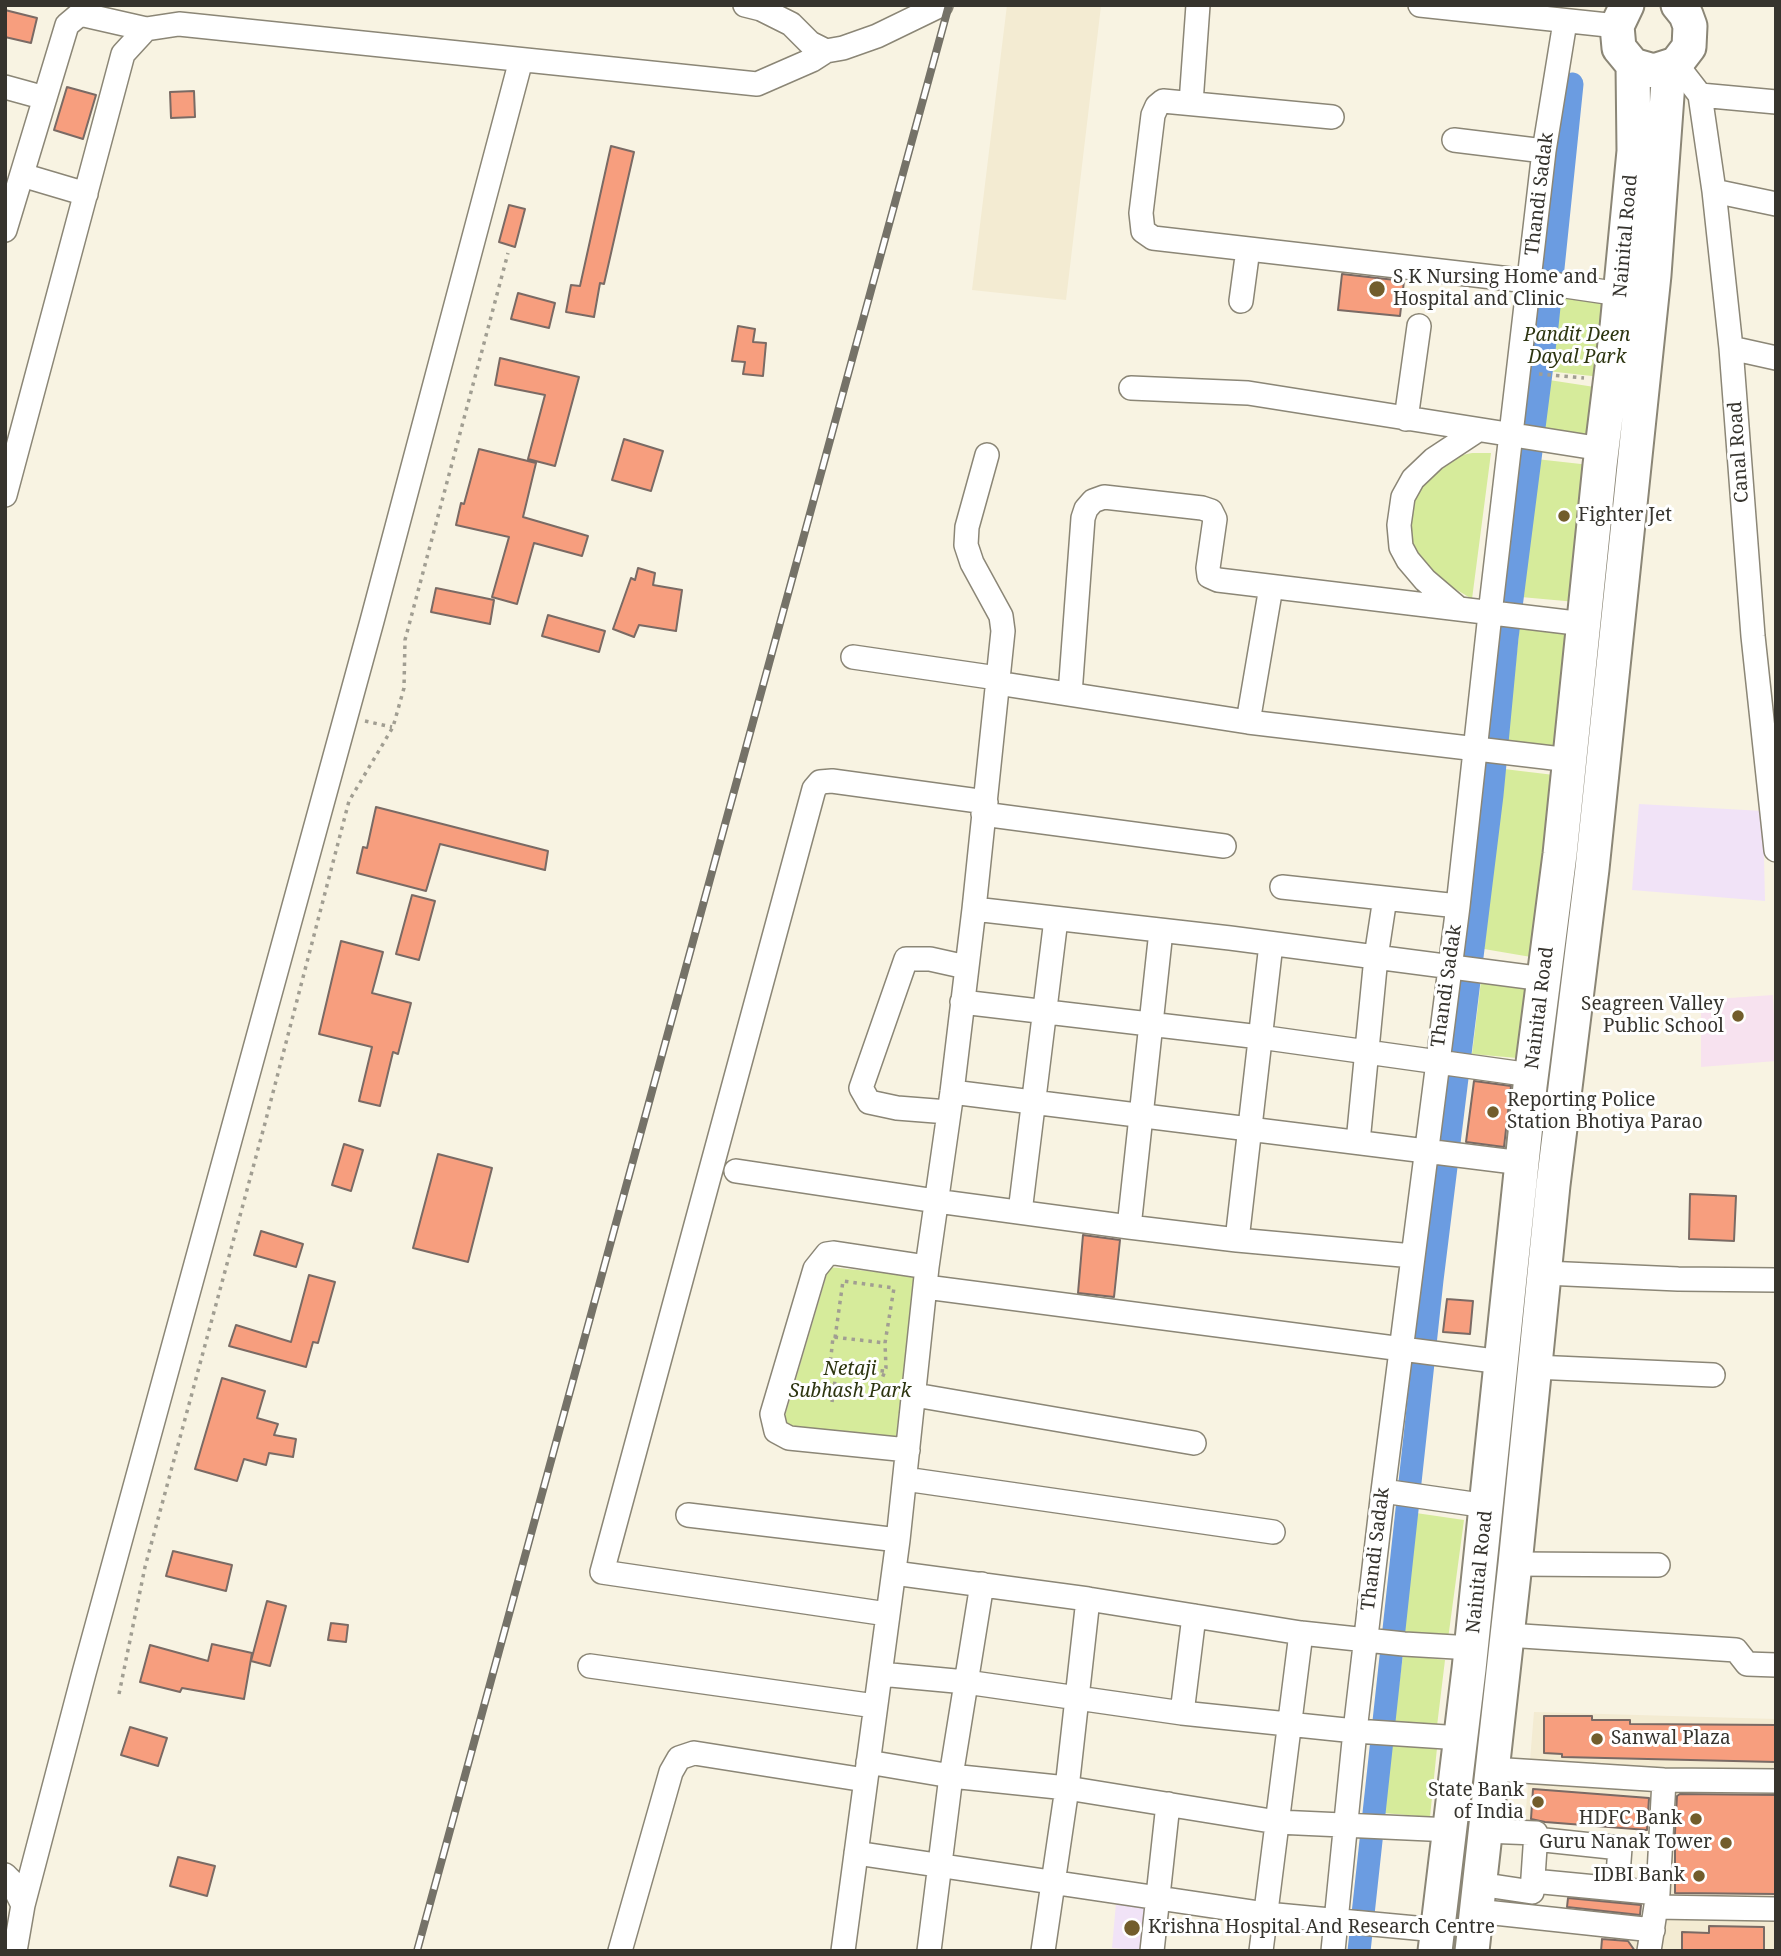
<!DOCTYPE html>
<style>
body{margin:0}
#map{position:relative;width:1781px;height:1956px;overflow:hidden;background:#f8f3e2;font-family:"Noto Serif",serif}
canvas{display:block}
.frame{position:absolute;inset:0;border:7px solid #36342e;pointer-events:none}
</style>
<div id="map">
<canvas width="1781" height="1956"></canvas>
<div class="frame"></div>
</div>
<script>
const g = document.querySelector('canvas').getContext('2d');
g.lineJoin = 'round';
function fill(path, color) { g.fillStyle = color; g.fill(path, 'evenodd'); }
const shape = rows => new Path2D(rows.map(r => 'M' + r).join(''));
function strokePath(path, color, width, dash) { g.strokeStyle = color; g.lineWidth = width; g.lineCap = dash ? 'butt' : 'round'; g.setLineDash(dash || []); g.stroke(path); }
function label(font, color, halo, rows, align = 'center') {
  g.font = font + ' "Noto Serif",serif'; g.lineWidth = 6; g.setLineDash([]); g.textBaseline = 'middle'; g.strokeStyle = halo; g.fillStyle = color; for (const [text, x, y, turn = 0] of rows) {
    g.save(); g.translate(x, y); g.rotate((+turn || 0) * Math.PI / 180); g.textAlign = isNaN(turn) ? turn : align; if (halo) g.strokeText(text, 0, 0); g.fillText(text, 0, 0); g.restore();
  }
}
fill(shape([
 [1007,5,1101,6,1066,300,972,290],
 [1534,1712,1776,1719,1776,1951,1601,1951,1601,1938,1644,1940,1654,1831,1525,1821]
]), '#f3ebd2');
fill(shape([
 [1773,995,1776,1061,1701,1067,1701,1000]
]), '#f7e2ef');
fill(shape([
 [1639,804,1763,811,1765,901,1632,890],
 [1116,1903,1154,1908,1148,1951,1112,1948]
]), '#f1e3f7');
fill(shape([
 [1557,293,1610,299,1601,377,1547,371],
 [1549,380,1601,388,1595,442,1541,433],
 [1472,453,1491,453,1472,599,1437,578,1414,551,1408,529,1412,503,1427,475,1453,457],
 [1536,459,1590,465,1576,602,1521,597],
 [1520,624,1572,629,1559,749,1507,742],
 [1504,769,1554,775,1531,957,1484,949],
 [1481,981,1526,986,1517,1058,1472,1054],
 [829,1267,915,1276,896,1438,782,1426],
 [1416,1513,1464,1520,1448,1639,1400,1633],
 [1403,1655,1445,1660,1437,1726,1394,1721],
 [1390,1743,1437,1748,1430,1817,1383,1813]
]), '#d6eb9b');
strokePath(shape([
 [1359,1951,1432,1280,1492,795,1507,638,1547,326,1572,84]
]), '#6b9ce1', 23);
const building = shape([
 [5,10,37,18,31,43,5,37,5,10],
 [67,87,96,95,83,139,54,130,67,87],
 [194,91,195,117,171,118,170,92,194,91],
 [611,146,634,152,604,284,600,283,594,317,566,312,571,285,580,286,611,146],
 [509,205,525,209,515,247,499,242,509,205],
 [1342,274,1404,281,1400,316,1338,310,1342,274],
 [518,293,555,303,549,328,511,319,518,293],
 [738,326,755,329,753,342,766,343,763,376,743,374,745,362,732,361,738,326],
 [500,358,579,377,555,466,528,459,545,395,495,385,500,358],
 [624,439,663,451,651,491,612,480,624,439],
 [479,449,536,463,523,517,588,536,582,556,534,543,517,604,492,597,509,537,456,525,461,503,464,504,479,449],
 [638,568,655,573,653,585,682,590,676,631,639,625,634,637,613,629,631,578,635,580,638,568],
 [436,588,494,600,490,624,431,612,436,588],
 [548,615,605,631,599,652,542,636,548,615],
 [376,807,548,851,545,870,440,844,426,891,357,873,363,847,367,848,376,807],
 [412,895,435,901,419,960,396,954,412,895],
 [341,941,383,952,372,993,411,1003,398,1054,393,1052,380,1106,359,1101,372,1047,319,1034,341,941],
 [1474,1081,1511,1086,1504,1147,1466,1142,1474,1081],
 [344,1144,363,1150,351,1191,332,1185,344,1144],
 [438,1154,492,1168,468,1262,413,1248,438,1154],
 [1690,1194,1736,1196,1734,1241,1689,1239,1690,1194],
 [261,1231,303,1244,296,1267,254,1255,261,1231],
 [1083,1235,1120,1240,1114,1297,1078,1293,1083,1235],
 [309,1275,335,1282,318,1343,313,1342,306,1367,229,1346,236,1325,291,1342,309,1275],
 [1447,1299,1473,1301,1470,1334,1443,1332,1447,1299],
 [222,1378,265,1391,257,1418,278,1424,274,1435,296,1439,293,1457,269,1453,266,1465,244,1459,237,1481,195,1469,222,1378],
 [173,1551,232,1565,226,1591,166,1576,173,1551],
 [267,1601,286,1606,270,1666,251,1661,267,1601],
 [331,1623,348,1625,346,1642,328,1640,331,1623],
 [212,1644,252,1653,244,1699,182,1688,180,1692,140,1682,150,1645,208,1661,212,1644],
 [1544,1716,1592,1716,1592,1720,1630,1720,1630,1724,1776,1725,1776,1762,1562,1757,1562,1754,1544,1753,1544,1716],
 [130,1727,167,1738,158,1766,121,1755,130,1727],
 [1533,1789,1649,1798,1647,1830,1545,1822,1531,1819,1533,1789],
 [1680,1794,1776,1795,1776,1894,1675,1893,1675,1832,1677,1796,1680,1794],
 [178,1857,215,1866,207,1896,170,1886,178,1857],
 [1568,1898,1641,1905,1640,1915,1567,1907,1568,1898],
 [1709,1926,1764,1927,1764,1951,1682,1951,1682,1932,1709,1933,1709,1926],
 [1602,1939,1628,1941,1635,1951,1601,1951,1602,1939]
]);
fill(building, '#f79e7e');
strokePath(building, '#7a6a64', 2);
const minor = shape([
 [745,5,761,9,791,24,810,43,826,51],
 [1420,5,1617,26],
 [1676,64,1700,95,1714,191,1731,348,1753,636,1776,850],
 [5,87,45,98],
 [1700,95,1776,102],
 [1191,103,1198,5],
 [1332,117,1163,101,1157,106,1153,115,1141,213,1143,231,1153,238,1545,283,1620,294],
 [1454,140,1544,151],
 [22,175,86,194],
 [1714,191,1776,204],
 [5,230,67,25,80,14,146,29],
 [1241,301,1248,249],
 [1731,348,1776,358],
 [1131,388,1248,393,1602,449],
 [1406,419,1419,326],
 [5,495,123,54,146,29,179,24,757,84,812,60,826,51,843,48,877,36,941,5],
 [1459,609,1425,580,1408,560,1401,547,1399,525,1403,497,1413,479,1434,459,1478,430],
 [853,657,997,678],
 [997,683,1248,722,1570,760],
 [1070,694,1083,518,1086,509,1093,501,1104,497,1202,508,1211,511,1215,519,1208,568,1209,576,1218,580,1584,624],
 [1248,722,1271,587],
 [983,814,1224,846],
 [1282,887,1458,906],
 [974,909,1230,938,1544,979],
 [962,1002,1260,1037,1531,1075],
 [952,1092,1522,1163],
 [948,1112,897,1108,869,1102,861,1088,906,959,930,959,966,967],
 [1358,1142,1376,957,1385,898],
 [736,1171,936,1201,1129,1227,1237,1240,1413,1256],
 [1020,1212,1056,919],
 [1129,1227,1161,931],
 [1237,1240,1271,944],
 [1545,1273,1678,1279,1776,1280],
 [926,1287,1502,1362],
 [1534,1367,1713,1375],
 [915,1395,1194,1443],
 [908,1450,789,1438,776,1431,772,1414,815,1269,827,1254,834,1253,927,1267],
 [905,1479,1273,1532],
 [1383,1491,1487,1506],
 [688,1515,898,1540],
 [1515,1564,1658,1565],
 [894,1573,1088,1599,1301,1633,1404,1644,1472,1648],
 [887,1614,602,1572,814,789,820,782,832,781,986,802],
 [1507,1635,1736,1650,1747,1664,1776,1665],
 [590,1666,875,1706],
 [880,1674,966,1682,1182,1713,1355,1731,1461,1738],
 [1182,1713,1194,1616],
 [868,1762,951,1776,1067,1788,1277,1822,1451,1830],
 [1491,1769,1664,1780,1776,1781],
 [1535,1839,1620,1848,1617,1888],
 [856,1853,1266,1914,1437,1930],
 [5,1875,11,1881,23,1905,15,1951],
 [1533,1881,1658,1893],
 [1479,1884,1532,1892,1536,1833,1484,1831],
 [23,1905,84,1673,372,621,521,60],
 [1656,1907,1776,1909],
 [1476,1911,1653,1930],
 [620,1951,671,1772,679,1758,694,1753,865,1780],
 [843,1951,898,1540,927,1267,952,1092,974,909,1003,631,1001,616,972,563,966,545,967,527,987,455],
 [929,1951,951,1776,982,1584],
 [1043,1951,1067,1788,1088,1599],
 [1152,1951,1168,1804],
 [1261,1951,1301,1633],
 [1333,1951,1355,1731,1383,1491,1458,906,1490,614,1544,151,1565,22],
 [1649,1951,1658,1893,1664,1780]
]);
const highway = shape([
 [1627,5,1617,26,1619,48,1633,65,1654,71,1676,64,1689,47,1690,26,1686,15,1678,5],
 [1435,1951,1469,1669,1530,1086,1560,854,1600,465,1617,327,1634,151,1633,65],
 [1472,1951,1515,1564,1553,1185,1592,869,1612,676,1654,275,1669,68]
]);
strokePath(minor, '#8b8676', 26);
strokePath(highway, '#8b8676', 37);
strokePath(shape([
 [1539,374,1584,378],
 [365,721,392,727],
 [835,1338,843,1281,894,1288,885,1343,886,1368,880,1384],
 [884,1371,830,1366,833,1337,885,1343],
 [832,1402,837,1367],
 [119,1694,145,1567,264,1127,349,801,393,727,404,688,405,640,508,253]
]), '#a19e92', 3.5, [3.5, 5]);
strokePath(minor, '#fff', 23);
strokePath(highway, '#fff', 33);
const rail = shape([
 [417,1951,949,5]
]);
strokePath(rail, '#757268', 8);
strokePath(rail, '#fff', 5, [16]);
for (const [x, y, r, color] of [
 [1377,289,9,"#725d2c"],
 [1564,516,7,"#725d2c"],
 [1738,1016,7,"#725d2c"],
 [1493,1112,7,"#725d2c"],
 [1597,1739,7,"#725d2c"],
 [1538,1802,7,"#725d2c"],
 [1696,1819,7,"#725d2c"],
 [1726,1843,7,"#725d2c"],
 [1699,1876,7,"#725d2c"],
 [1132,1928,9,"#725d2c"]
]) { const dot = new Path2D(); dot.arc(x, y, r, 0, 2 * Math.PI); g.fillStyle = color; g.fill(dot); strokePath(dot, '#fff', 2.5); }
label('19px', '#36342e', '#fff', [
 ["Thandi Sadak",1540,194,-83],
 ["Nainital Road",1626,236,-85],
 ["Canal Road",1739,452,-94],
 ["Thandi Sadak",1447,986,-82],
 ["Nainital Road",1540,1008,-83],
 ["Thandi Sadak",1376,1549,-83],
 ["Nainital Road",1480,1572,-84]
]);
label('19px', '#36342e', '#fff', [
 ["S K Nursing Home and",1393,278],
 ["Hospital and Clinic",1393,300],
 ["Fighter Jet",1578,516],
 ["Seagreen Valley",1724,1005,"right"],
 ["Public School",1724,1027,"right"],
 ["Reporting Police",1507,1101],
 ["Station Bhotiya Parao",1507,1123],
 ["Sanwal Plaza",1611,1739],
 ["State Bank",1524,1791,"right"],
 ["of India",1524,1813,"right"],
 ["HDFC Bank",1682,1819,"right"],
 ["Guru Nanak Tower",1712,1843,"right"],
 ["IDBI Bank",1685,1876,"right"],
 ["Krishna Hospital And Research Centre",1148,1928]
], 'left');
label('italic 19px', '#2d3510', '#fff', [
 ["Pandit Deen",1577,336],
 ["Dayal Park",1577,358],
 ["Netaji",850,1370],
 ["Subhash Park",850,1392]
]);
</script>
